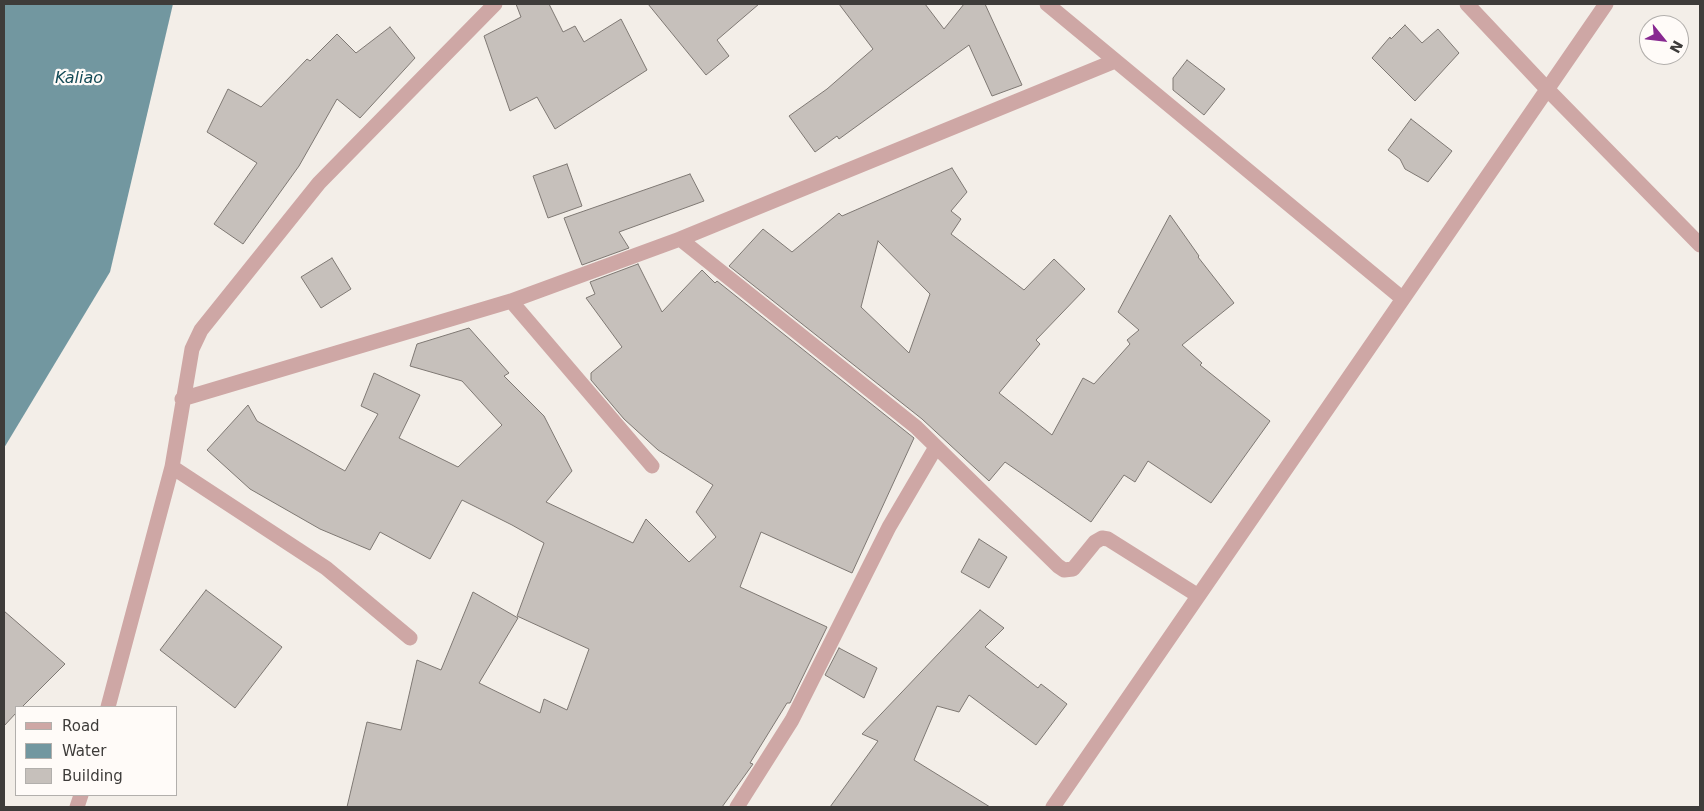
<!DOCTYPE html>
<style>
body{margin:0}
#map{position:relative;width:1704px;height:811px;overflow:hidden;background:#f3eee8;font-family:"DejaVu Sans",sans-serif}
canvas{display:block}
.frame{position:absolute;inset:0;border:5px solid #3e3c3a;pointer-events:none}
.legend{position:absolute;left:15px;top:706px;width:162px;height:90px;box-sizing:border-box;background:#fffbf8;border:1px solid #b2afac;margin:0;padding:6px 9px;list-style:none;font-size:15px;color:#3e3c3a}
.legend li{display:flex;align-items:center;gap:10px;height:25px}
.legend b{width:25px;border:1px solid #b2afac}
.north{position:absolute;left:1639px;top:15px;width:50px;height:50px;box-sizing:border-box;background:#fffbf8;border:1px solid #b2afac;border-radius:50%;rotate:119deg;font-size:14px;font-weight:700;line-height:20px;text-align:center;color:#3e3c3a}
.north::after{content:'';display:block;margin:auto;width:18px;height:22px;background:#882891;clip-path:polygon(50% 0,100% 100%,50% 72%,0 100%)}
</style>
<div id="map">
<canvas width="1704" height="811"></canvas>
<div class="frame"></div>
<ul class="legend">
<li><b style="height:6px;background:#cea7a5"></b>Road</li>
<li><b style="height:14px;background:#7297a0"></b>Water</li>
<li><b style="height:14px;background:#c6c0bb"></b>Building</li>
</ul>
<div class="north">N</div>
</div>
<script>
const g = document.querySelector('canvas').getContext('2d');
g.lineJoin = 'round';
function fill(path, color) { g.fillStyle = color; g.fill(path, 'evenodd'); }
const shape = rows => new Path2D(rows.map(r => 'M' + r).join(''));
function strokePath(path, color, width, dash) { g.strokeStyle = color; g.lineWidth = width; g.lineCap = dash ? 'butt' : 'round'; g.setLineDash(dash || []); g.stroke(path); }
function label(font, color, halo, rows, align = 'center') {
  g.font = font + ' "DejaVu Sans",sans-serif'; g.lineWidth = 4.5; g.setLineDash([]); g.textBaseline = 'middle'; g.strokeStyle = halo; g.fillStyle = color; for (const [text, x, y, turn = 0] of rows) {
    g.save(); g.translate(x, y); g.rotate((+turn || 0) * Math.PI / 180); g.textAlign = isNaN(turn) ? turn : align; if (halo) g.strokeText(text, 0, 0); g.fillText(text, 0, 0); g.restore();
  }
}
fill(shape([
 [4,4,173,4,110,272,4,448]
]), '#7297a0');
const building = shape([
 [516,4,549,4,563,32,575,26,584,42,621,19,647,70,555,129,537,97,510,111,484,36,521,17,516,4],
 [648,4,759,4,717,40,729,56,706,75,648,4],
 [839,4,925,4,944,29,964,4,985,4,1022,85,992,96,969,45,839,139,837,136,815,152,789,116,827,89,873,49,839,4],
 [1405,25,1422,43,1438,29,1459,53,1415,101,1372,58,1390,37,1391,39,1405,25],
 [390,27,415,58,360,118,337,99,299,166,243,244,214,224,257,163,207,132,228,89,261,107,307,59,310,61,337,34,356,53,390,27],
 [1187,60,1225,89,1204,115,1173,90,1173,78,1187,60],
 [1411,119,1452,151,1428,182,1405,169,1400,159,1388,150,1411,119],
 [567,164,582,206,548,218,533,176,567,164],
 [952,168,967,192,951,211,961,219,951,234,1024,290,1054,259,1085,289,1036,340,1040,344,999,393,1052,435,1083,378,1094,384,1130,344,1127,340,1139,330,1118,312,1170,215,1199,256,1198,257,1234,303,1182,345,1202,363,1200,365,1270,421,1211,503,1148,461,1135,482,1124,475,1091,522,1005,462,989,481,922,419,729,266,763,229,792,252,839,213,842,216,952,168],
 [878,241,930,294,909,353,861,307,878,241],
 [690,174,704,201,619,232,629,248,582,265,564,218,690,174],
 [332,258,351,289,321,308,301,277,332,258],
 [638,264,662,312,702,270,715,283,717,281,914,438,852,573,761,532,740,587,827,627,790,703,787,703,750,763,753,764,722,807,347,807,367,722,401,730,417,660,441,670,473,592,518,618,479,683,540,713,544,699,567,710,589,649,517,616,544,543,512,525,462,500,430,559,380,532,370,550,320,529,250,489,207,450,248,405,257,421,345,471,378,414,361,406,374,373,420,395,399,438,458,467,502,425,462,381,410,366,417,344,469,328,509,373,504,376,544,416,572,471,546,502,633,543,646,519,689,562,716,537,696,512,713,485,658,450,624,419,591,380,591,373,622,347,586,298,595,294,590,282,638,264],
 [979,539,1007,557,989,588,961,572,979,539],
 [206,590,282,647,235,708,160,650,206,590],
 [980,610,1004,628,985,647,1038,688,1041,684,1067,704,1036,745,969,695,959,712,937,706,914,760,990,807,830,807,878,741,862,734,980,610],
 [4,611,65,664,22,707,16,707,16,713,4,726,4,611],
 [839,648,877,668,864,698,825,675,839,648]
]);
fill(building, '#c6c0bb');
strokePath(building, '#7e7873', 1);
strokePath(shape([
 [1047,4,1403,299],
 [1467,4,1547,89,1700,245],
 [680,239,916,427,1058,566,1064,570,1073,569,1095,542,1102,538,1108,539,1197,595],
 [511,301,652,466],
 [182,399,511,301,680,239,1115,61],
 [172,467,326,568,410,638],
 [108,707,172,467,192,349,201,330,319,183,495,4],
 [77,807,81,795],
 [737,807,792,720,889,527,936,447],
 [1053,807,1606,4]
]), '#cea7a5', 15);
label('italic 16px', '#144b57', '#fffbf8', [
 ["Kaliao",79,79]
]);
</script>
